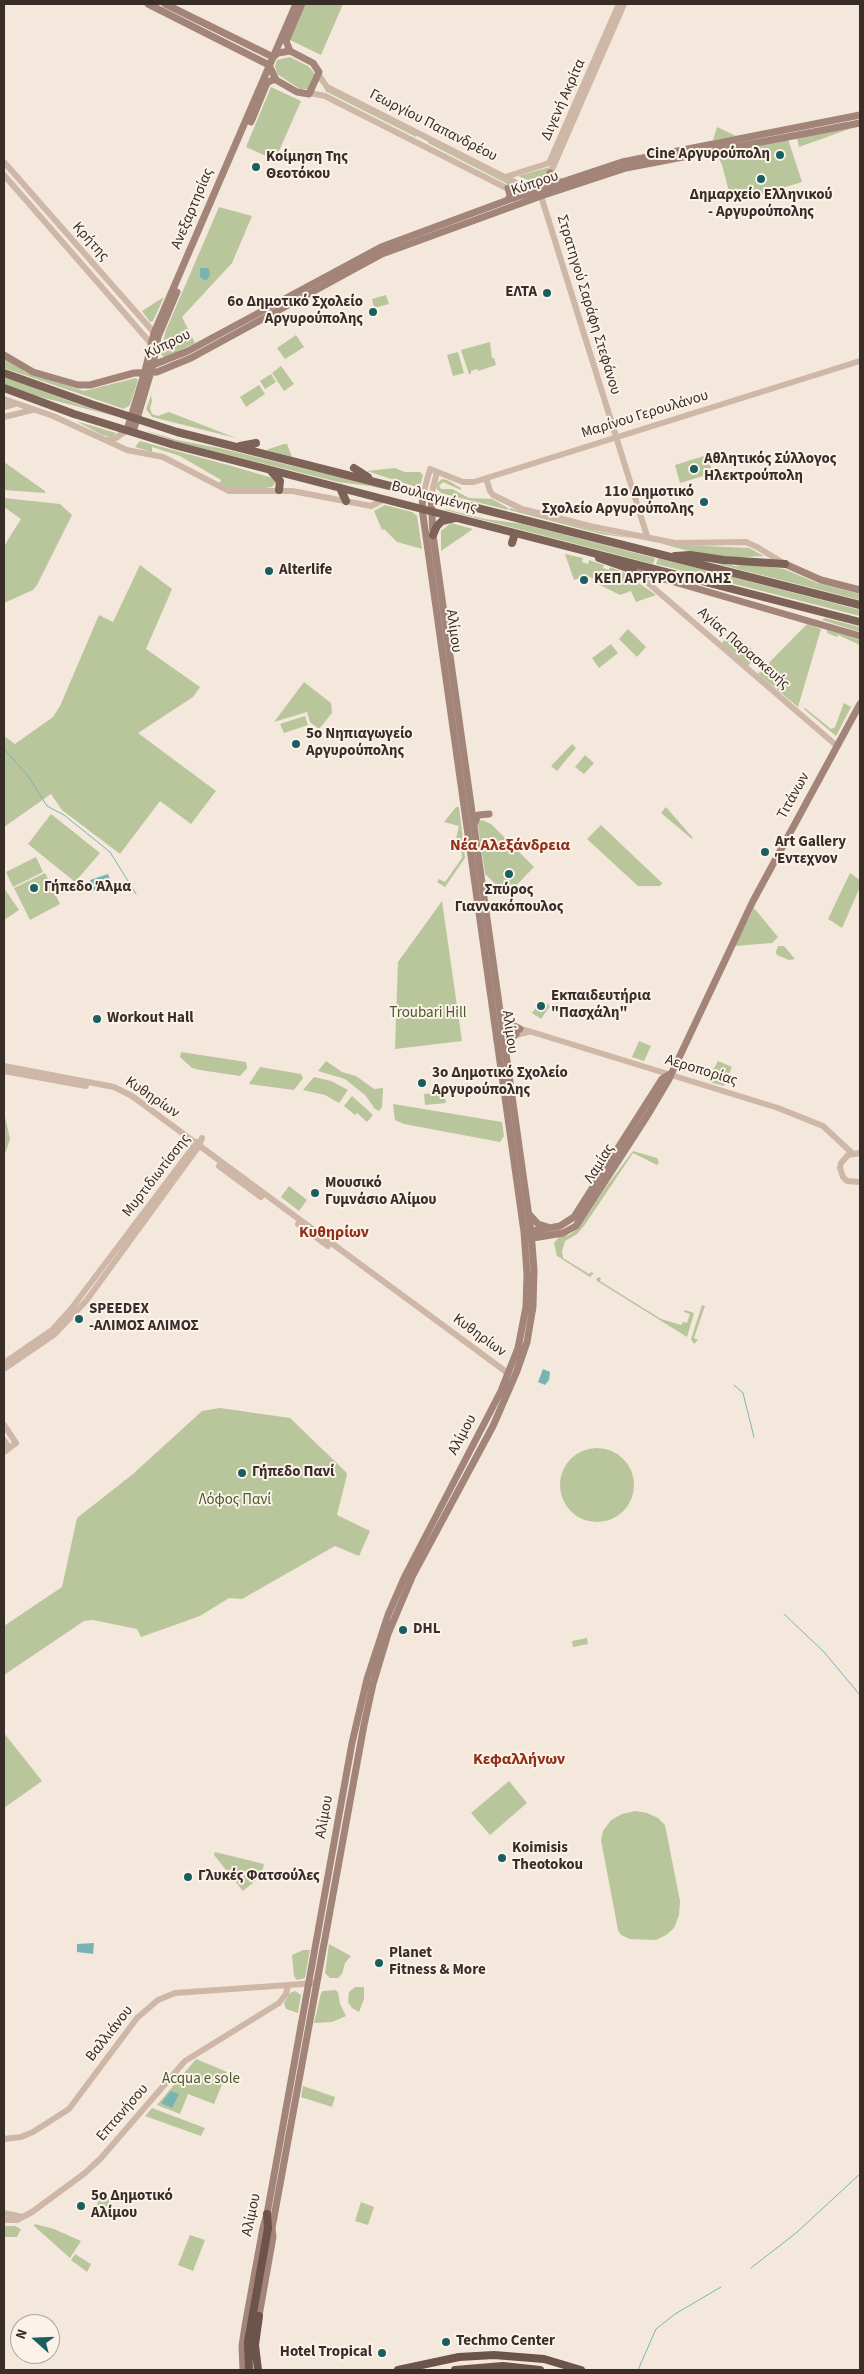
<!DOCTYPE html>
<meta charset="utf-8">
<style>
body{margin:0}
#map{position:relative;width:864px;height:2374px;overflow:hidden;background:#f4e8dc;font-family:"Source Sans 3",sans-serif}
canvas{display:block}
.frame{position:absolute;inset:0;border:5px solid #392d28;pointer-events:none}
.north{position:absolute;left:10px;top:2314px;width:50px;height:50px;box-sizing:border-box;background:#fbf2e9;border:1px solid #ada39c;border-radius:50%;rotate:290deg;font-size:14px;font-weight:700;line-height:20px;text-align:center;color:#392d28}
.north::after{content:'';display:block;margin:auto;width:18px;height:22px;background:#1a5e5f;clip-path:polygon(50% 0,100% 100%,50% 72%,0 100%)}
</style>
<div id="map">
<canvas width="864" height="2374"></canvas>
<div class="frame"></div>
<div class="north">N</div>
</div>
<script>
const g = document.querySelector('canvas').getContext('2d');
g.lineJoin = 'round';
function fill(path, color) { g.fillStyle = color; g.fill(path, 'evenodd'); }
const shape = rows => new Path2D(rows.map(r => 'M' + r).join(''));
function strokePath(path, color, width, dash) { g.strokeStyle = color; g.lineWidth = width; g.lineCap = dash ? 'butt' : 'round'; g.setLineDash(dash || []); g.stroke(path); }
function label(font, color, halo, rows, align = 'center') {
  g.font = font + ' "Source Sans 3",sans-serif'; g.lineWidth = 4; g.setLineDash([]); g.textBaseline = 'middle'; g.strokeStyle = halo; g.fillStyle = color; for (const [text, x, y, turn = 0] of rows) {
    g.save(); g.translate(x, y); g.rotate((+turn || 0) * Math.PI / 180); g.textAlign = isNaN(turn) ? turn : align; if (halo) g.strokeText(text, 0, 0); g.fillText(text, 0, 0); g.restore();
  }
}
fill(shape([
 [306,4,343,4,321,55,290,40],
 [290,57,308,66,313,71,314,75,308,89,300,89,277,74,275,66,277,60],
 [271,87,301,101,275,160,246,147],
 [326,89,417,135,416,137,325,91],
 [717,127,736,136,713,140],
 [852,128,799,147,797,138],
 [788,139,802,182,732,203,722,165,717,154],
 [429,141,524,190,521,191,428,143],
 [550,167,541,185,518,176],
 [219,207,252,216,232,263,182,317,195,343,165,358,160,353,166,330],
 [386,295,389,304,374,308,372,299],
 [164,297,153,321,150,322,142,311],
 [296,335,304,347,285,359,277,348],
 [490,342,492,358,494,358,496,365,478,371,477,369,471,371,471,374,469,374,461,350],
 [458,352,464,373,453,376,447,355],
 [4,357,27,373,84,391,136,378,138,380,130,405,124,409,4,368],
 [281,366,294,384,284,391,272,373],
 [271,374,276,382,265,389,260,381],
 [4,377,80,405,118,417,33,395,4,384],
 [156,382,151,395,152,401,150,408,152,414,158,416,169,412,236,438,152,417,146,409],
 [259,385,265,394,246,407,240,397],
 [76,421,116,433,116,434,111,437,102,435],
 [144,430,177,440,219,448,411,495,370,486,338,482,177,442],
 [140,441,228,465,276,479,277,481,272,487,243,491,228,490,219,485,221,480,180,456,152,447,152,452,135,447],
 [287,444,292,457,266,450,284,444],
 [707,455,713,473,680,483,675,465],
 [4,462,45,491,45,493,4,490],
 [395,468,405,472,420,472,423,475,421,483,416,487,367,471],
 [442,479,447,480,461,488,461,490,443,482,439,486,441,489,452,489,469,498,492,499,508,508,508,510,441,493,436,488,437,483],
 [4,498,60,504,72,515,37,585,33,590,4,603,4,546,21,519,4,507],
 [385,505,412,512,417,516,422,549,397,542,384,529,382,530,374,511],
 [510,508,601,532,638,539,601,534,509,510],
 [445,509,485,519,523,524,655,558,653,564,445,510],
 [451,523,473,529,441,551,441,531],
 [663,544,749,548,764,556,728,558,692,552],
 [565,554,583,558,582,562,588,564,589,560,604,565,603,568,609,570,610,567,623,572,656,595,636,602,631,591,620,595,596,583,595,579,587,576,574,580],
 [658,558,860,610,860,616,656,564],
 [703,559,735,566,747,564,784,569,817,583,860,594,860,600,702,560],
 [140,565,172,589,146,649,200,687,193,697,138,733,216,791,191,824,160,801,120,854,62,810,51,794,4,827,4,736,15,744,53,717,60,706,99,615,113,622],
 [825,618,860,627,860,632,822,620],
 [807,624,821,629,798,707,758,674],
 [628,629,646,647,637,657,619,639],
 [827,630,860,640,860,645,838,635,837,637,827,633],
 [732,631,758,655,748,666,722,643],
 [611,644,618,653,599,668,592,658],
 [304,682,331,703,332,713,319,729,310,722,307,712,274,722],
 [844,703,851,707,836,736,804,709,805,708,831,729,835,727],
 [305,716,308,725,284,733,280,724],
 [572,744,576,748,557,771,551,766],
 [585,755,594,763,584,774,575,767],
 [456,807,459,807,465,858,445,887,437,882,439,879,445,882,462,858,461,845,455,843,459,826,444,822],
 [666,807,693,838,692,839,661,813],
 [51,814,100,853,75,882,28,844],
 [482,820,491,824,534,867,507,895,485,874,478,826,479,822],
 [601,825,662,883,662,884,659,886,638,886,587,839],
 [36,857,43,872,13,887,6,872],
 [45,873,60,904,30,920,14,888],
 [850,873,860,880,860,887,842,928,828,919],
 [4,888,19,910,4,920],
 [442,901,462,1041,395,1049,398,962],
 [754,908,778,937,772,943,735,946],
 [778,946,784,946,795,959,789,960,777,955,776,952],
 [542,1000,550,1006,541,1019,532,1013],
 [639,1041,651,1046,644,1061,632,1057],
 [181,1052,246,1062,247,1068,240,1076,200,1070,192,1068,180,1057],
 [326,1061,342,1072,356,1076,374,1089,383,1088,382,1107,379,1111,375,1109,365,1095,345,1079,318,1071],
 [718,1061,732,1067,724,1086,709,1082,708,1079],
 [260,1067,301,1074,303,1078,294,1090,249,1084],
 [314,1077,331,1081,348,1090,339,1103,325,1095,303,1090],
 [444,1092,446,1103,425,1105,424,1094],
 [352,1096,373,1115,367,1122,357,1113,355,1115,344,1106],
 [393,1104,502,1122,504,1136,500,1142,404,1124,395,1120],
 [4,1112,10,1139,4,1157],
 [633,1151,657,1158,659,1163,657,1165,633,1153,584,1226,577,1234,565,1241,562,1251,563,1258,589,1274,591,1272,594,1273,590,1277,557,1256,554,1243,559,1237,569,1235,579,1228,606,1187],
 [289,1186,307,1200,299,1211,281,1197],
 [599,1277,601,1278,600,1281,661,1319,681,1325,683,1322,687,1323,690,1314,684,1312,685,1310,694,1313,687,1337,597,1281,596,1279],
 [702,1305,705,1306,694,1338,698,1340,694,1344,691,1339],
 [220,1408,290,1418,346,1472,347,1475,337,1515,370,1531,359,1556,335,1546,242,1599,229,1598,200,1616,141,1637,137,1629,93,1620,84,1621,4,1675,4,1626,62,1587,77,1518,133,1474,202,1411],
 '560 1485a37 37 0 1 1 74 0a37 37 0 1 1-74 0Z',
 [587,1638,588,1644,573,1647,572,1641],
 [4,1733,42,1781,4,1808],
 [509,1781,527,1803,490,1835,471,1813],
 [635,1811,647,1813,658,1818,665,1825,680,1901,679,1915,674,1928,666,1935,656,1940,630,1939,621,1935,618,1930,601,1840,603,1831,611,1820,622,1814],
 [215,1852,264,1864,261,1876,243,1891,214,1855],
 [329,1944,351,1956,345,1963,342,1974,338,1978,330,1978,325,1973],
 [303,1950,310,1950,305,1978,297,1980,294,1976,292,1955],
 [355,1987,364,1987,364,1999,359,2012,352,2008,348,2002,349,1992],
 [335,1990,338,1992,340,2004,346,2016,332,2022,314,2023,321,1993,323,1991],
 [295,1991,301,1995,298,2013,286,2009,284,2003,290,1993],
 [196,2059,227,2072,214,2104,188,2094,180,2114,157,2105],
 [303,2086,335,2097,332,2107,301,2097],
 [152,2108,205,2128,201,2136,145,2116],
 [101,2195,110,2199,103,2218,93,2214],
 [361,2202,374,2207,368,2225,355,2221],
 [35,2224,54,2229,81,2241,70,2258,34,2226],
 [4,2226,15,2226,21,2229,17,2237,4,2237],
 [190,2235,205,2240,193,2271,178,2265],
 [75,2254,91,2264,87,2272,71,2260]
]), '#b9c59b');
fill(shape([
 [200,268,208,268,209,270,210,275,206,281,200,277],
 [108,874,112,885,94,891,90,880],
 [543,1369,550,1372,549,1380,545,1385,538,1382],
 [94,1943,93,1954,77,1952,77,1944],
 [171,2091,179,2094,172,2108,161,2103]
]), '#79b4b4');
strokePath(shape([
 [4,749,28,776,47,806,64,815,110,852,136,894],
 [734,1385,743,1393,754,1437],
 [784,1614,824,1652,860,1695],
 [751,2268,796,2233,860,2174],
 [638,2370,656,2329,675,2314,721,2287]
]), '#79b4b4', 1);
strokePath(shape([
 [318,74,327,87,536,193],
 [310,93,325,96,524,197],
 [4,162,157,336],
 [4,175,154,347],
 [505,177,549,163,619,4],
 [543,190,624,4],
 [541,196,647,536],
 [4,399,53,416,127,450,163,457,229,491,292,491,371,506,385,499],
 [4,407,15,404],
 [4,417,32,410],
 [106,440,116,438,127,430],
 [486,478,490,491,493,495,522,509,594,527,675,543,746,542,757,547,785,564],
 [423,495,430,469,463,482,474,482,860,361],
 [431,496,437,472],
 [634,571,837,746],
 [498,1030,520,1029,532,1032,778,1108,823,1126,852,1153],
 [496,1040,528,1032],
 [4,1066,114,1087,132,1096,505,1371,507,1375],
 [4,1071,86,1086],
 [860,1153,848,1155,841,1163,840,1168,843,1177,847,1181,860,1182],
 [219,1166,261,1197],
 [298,1224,328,1246],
 [4,1363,52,1330,71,1309,197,1142],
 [4,1369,55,1334,86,1301,199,1146,202,1138],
 [4,1425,16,1443,4,1452],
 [4,1440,9,1448],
 [4,2139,21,2137,33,2132,69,2109,137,2018,158,2000,175,1993,317,1983],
 [4,2213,22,2217],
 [4,2220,17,2220,32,2212,85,2173,101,2158,185,2061,279,2003,286,1994,288,1985]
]), '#ceb7a7', 6);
strokePath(shape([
 [148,4,269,65,276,80,297,92,309,94,319,72,313,63,290,51,278,53,273,57],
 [165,4,273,57],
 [290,51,286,41,302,4],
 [251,122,267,83,272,80,276,80],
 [550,173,553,179,560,182],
 [508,200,510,195,508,188],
 [4,355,33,372,78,385,90,385,134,373,157,372,191,358,382,254,541,196,626,168,860,123],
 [145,371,153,365,188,351,381,247,508,200,622,162,860,115],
 [127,430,145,371,154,333,296,4],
 [133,432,153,365,158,337,177,292],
 [785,564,821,580,860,590],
 [633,570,860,636],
 [475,823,478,815,489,814],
 [501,1014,508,1023,520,1029],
 [506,1050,507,1043,516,1034],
 [529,1214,538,1224,548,1227],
 [527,1232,560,1226,574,1217,662,1079,670,1074],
 [527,1239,563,1233,576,1226,649,1113,668,1081,753,901,860,704],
 [259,2316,273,2237,272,2228,364,1725,373,1684,388,1634,413,1575,493,1426,517,1371,527,1342,533,1307,534,1270,531,1231,433,535,431,496],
 [243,2370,242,2346,245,2326,263,2228,267,2214,352,1743,367,1679,388,1615,405,1576,501,1391,518,1348,526,1307,527,1274,524,1232,422,508,423,495]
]), '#a28578', 7);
strokePath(shape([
 [4,373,91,404,177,432,860,605],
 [4,388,74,414,174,445,860,622],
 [240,446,256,443],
 [354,468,368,477],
 [271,471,280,481,279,490],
 [340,488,346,501],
 [433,535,437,526,442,521,455,518],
 [512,543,515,533],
 [675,556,690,555,724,560,785,564],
 [599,558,633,570]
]), '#7d6258', 8);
strokePath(shape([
 [249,2370,248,2342,268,2228,267,2214],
 [258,2370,255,2345,259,2316],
 [398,2370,459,2357,494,2355,544,2359,581,2370],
 [455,2370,503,2366,540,2370]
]), '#6c544b', 8);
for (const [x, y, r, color] of [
 [780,155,5,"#1a5e5f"],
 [256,167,5,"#1a5e5f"],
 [761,179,5,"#1a5e5f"],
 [547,293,5,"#1a5e5f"],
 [373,312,5,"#1a5e5f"],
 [694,469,5,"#1a5e5f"],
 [704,502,5,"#1a5e5f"],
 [269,571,5,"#1a5e5f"],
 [584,580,5,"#1a5e5f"],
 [296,744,5,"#1a5e5f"],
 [765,852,5,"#1a5e5f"],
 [509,874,5,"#1a5e5f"],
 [34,888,5,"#1a5e5f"],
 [541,1006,5,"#1a5e5f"],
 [97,1019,5,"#1a5e5f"],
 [422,1083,5,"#1a5e5f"],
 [315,1193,5,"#1a5e5f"],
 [79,1319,5,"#1a5e5f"],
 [242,1473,5,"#1a5e5f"],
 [403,1630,5,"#1a5e5f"],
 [502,1858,5,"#1a5e5f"],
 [188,1877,5,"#1a5e5f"],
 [379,1963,5,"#1a5e5f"],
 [81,2206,5,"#1a5e5f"],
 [446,2342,5,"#1a5e5f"],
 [382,2353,5,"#1a5e5f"]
]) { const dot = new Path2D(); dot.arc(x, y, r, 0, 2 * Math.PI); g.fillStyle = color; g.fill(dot); strokePath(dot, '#fbf2e9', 2); }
label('15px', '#392d28', '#fbf2e9', [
 ["Διγενή Ακρίτα",564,100,-66],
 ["Γεωργίου Παπανδρέου",433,126,27],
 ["Κύπρου",535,184,-19],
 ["Ανεξαρτησίας",193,209,-67],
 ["Κρήτης",90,242,48],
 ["Στρατηγού Σαράφη Στεφάνου",588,305,73],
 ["Κύπρου",168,345,-26],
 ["Μαρίνου Γερουλάνου",645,415,-17],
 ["Βουλιαγμένης",434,498,15],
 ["Αλίμου",453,631,82],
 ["Αγίας Παρασκευής",743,649,41],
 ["Τιτάνων",794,796,-61],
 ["Αλίμου",509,1032,82],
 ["Αεροπορίας",701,1071,17],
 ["Κυθηρίων",152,1098,34],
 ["Λαμίας",600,1164,-58],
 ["Μυρτιδιωτίσσης",157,1176,-52],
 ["Κυθηρίων",479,1336,36],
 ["Αλίμου",463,1435,-62],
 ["Αλίμου",325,1817,-80],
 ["Βαλλιάνου",110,2034,-52],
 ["Επτανήσου",123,2113,-49],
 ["Αλίμου",252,2215,-78]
]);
label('bold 15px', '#392d28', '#fbf2e9', [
 ["Cine Αργυρούπολη",770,155,"right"],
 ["Κοίμηση Της",266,158],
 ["Θεοτόκου",266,175],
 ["Δημαρχείο Ελληνικού",761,196,"center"],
 ["- Αργυρούπολης",761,213,"center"],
 ["ΕΛΤΑ",537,293,"right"],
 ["6ο Δημοτικό Σχολείο",363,303,"right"],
 ["Αργυρούπολης",363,320,"right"],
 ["Αθλητικός Σύλλογος",704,460],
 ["Ηλεκτρούπολη",704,477],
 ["11ο Δημοτικό",694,493,"right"],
 ["Σχολείο Αργυρούπολης",694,510,"right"],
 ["Alterlife",279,571],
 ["ΚΕΠ ΑΡΓΥΡΟΥΠΟΛΗΣ",594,580],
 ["5ο Νηπιαγωγείο",306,735],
 ["Αργυρούπολης",306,752],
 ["Art Gallery",775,843],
 ["Έντεχνον",775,860],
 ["Γήπεδο Άλμα",44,888],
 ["Σπύρος",509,891,"center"],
 ["Γιαννακόπουλος",509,908,"center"],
 ["Εκπαιδευτήρια",551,997],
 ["\"Πασχάλη\"",551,1014],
 ["Workout Hall",107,1019],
 ["3ο Δημοτικό Σχολείο",432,1074],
 ["Αργυρούπολης",432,1091],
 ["Μουσικό",325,1184],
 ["Γυμνάσιο Αλίμου",325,1201],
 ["SPEEDEX",89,1310],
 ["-ΑΛΙΜΟΣ ΑΛΙΜΟΣ",89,1327],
 ["Γήπεδο Πανί",252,1473],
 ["DHL",413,1630],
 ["Koimisis",512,1849],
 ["Theotokou",512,1866],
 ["Γλυκές Φατσούλες",198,1877],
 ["Planet",389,1954],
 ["Fitness & More",389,1971],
 ["5ο Δημοτικό",91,2197],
 ["Αλίμου",91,2214],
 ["Techmo Center",456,2342],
 ["Hotel Tropical",372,2353,"right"]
], 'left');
label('15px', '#4b5a29', '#fbf2e9', [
 ["Troubari Hill",428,1014],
 ["Λόφος Πανί",235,1501],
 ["Acqua e sole",201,2080]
]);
label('bold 16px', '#90301a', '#fbf2e9', [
 ["Νέα Αλεξάνδρεια",510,846],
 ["Κυθηρίων",334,1233],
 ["Κεφαλλήνων",519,1760]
]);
</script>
